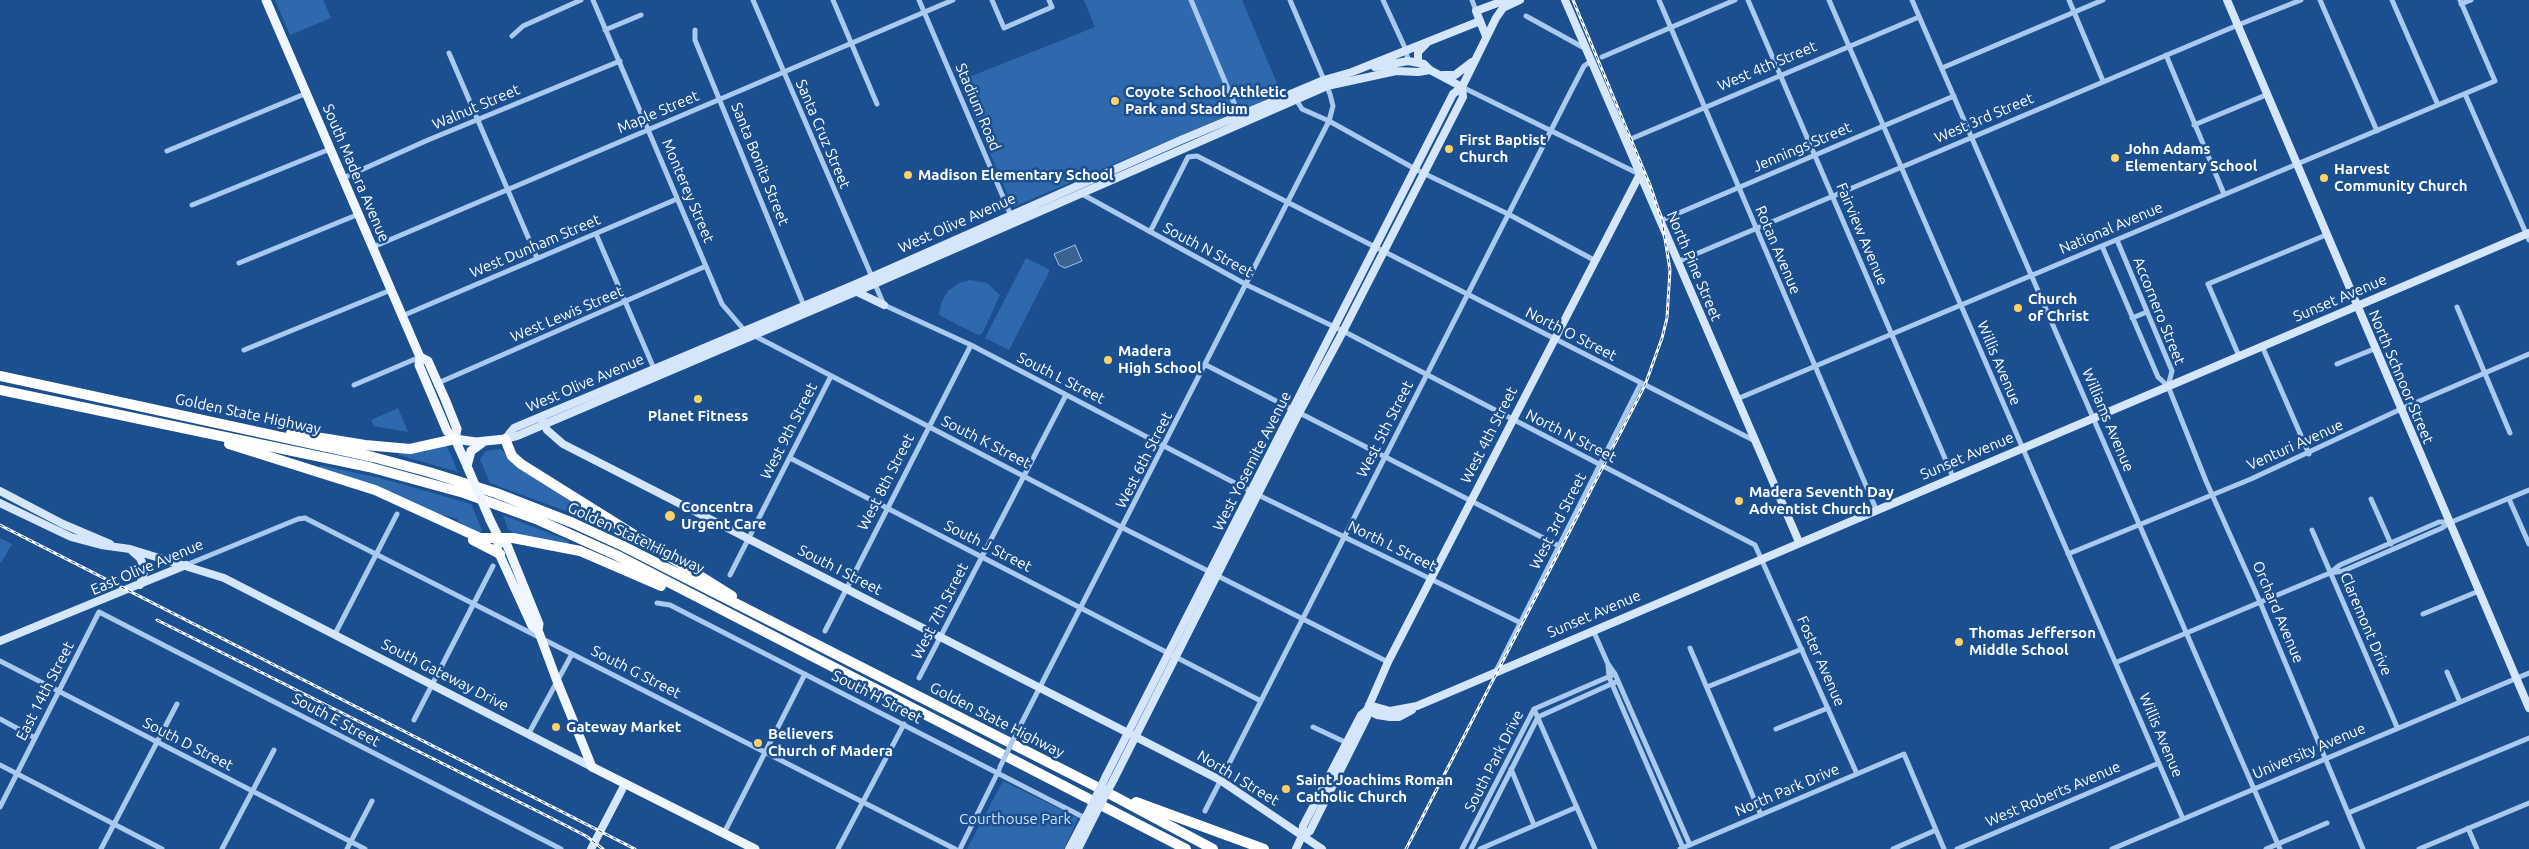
<!DOCTYPE html>
<style>
body{margin:0}
canvas{display:block;background:#1b4f8f}
</style>
<canvas width="2529" height="849"></canvas>
<script>
const g = document.querySelector('canvas').getContext('2d');
g.lineJoin = 'round';
function fill(path, color) { g.fillStyle = color; g.fill(path, 'evenodd'); }
const shape = rows => new Path2D(rows.map(r => 'M' + r).join(''));
function strokePath(path, color, width, dash) { g.strokeStyle = color; g.lineWidth = width; g.lineCap = dash ? 'butt' : 'round'; g.setLineDash(dash || []); g.stroke(path); }
function label(font, color, halo, rows, align = 'center') {
  g.font = font + ' Ubuntu,sans-serif'; g.lineWidth = 5; g.setLineDash([]); g.textBaseline = 'middle'; g.strokeStyle = halo; g.fillStyle = color; for (const [text, x, y, turn = 0] of rows) {
    g.save(); g.translate(x, y); g.rotate((+turn || 0) * Math.PI / 180); g.textAlign = isNaN(turn) ? turn : align; if (halo) g.strokeText(text, 0, 0); g.fillText(text, 0, 0); g.restore();
  }
}
fill(shape([
 [275,0,323,0,331,18,290,35],
 [1084,0,1242,0,1281,93,1013,207,959,81,1095,27],
 [1026,258,1050,270,1009,350,985,338],
 [970,280,987,283,1000,295,982,334,978,335,939,315,941,303,948,291,959,283],
 [398,408,408,432,374,426,371,420],
 [443,444,447,447,458,472,399,455,399,451],
 [501,449,508,457,649,545,647,549,566,511,490,483,480,459,486,451],
 [320,465,380,478,471,504,482,530,480,533,460,523,457,519,444,515,438,515,319,468],
 [503,515,569,541,567,545,515,534,508,529],
 [0,538,12,544,1,563,0,561],
 [1003,781,1078,818,1064,849,967,849]
]), '#2e69ad');
const water = shape([
 [1075,245,1082,261,1065,268,1059,265,1054,254,1075,245]
]);
fill(water, '#3c6290');
strokePath(water, '#9cc4f0', 1);
strokePath(shape([
 [593,0,722,304,745,331],
 [753,0,884,305,971,345,1252,492,1521,623],
 [833,0,877,104],
 [919,0,1012,218],
 [992,0,1004,28,1052,7,1049,0],
 [1191,0,1239,115],
 [1383,0,1406,50,1408,61],
 [1472,0,1476,11],
 [1659,0,1876,509],
 [1748,0,1953,477],
 [1829,0,2183,819],
 [1912,0,2280,849],
 [2069,0,2103,81],
 [2320,0,2377,131],
 [2392,0,2438,105],
 [2461,4,2471,0],
 [1526,16,1586,49],
 [605,30,641,15],
 [695,30,695,40,804,306],
 [512,36,523,26,581,0],
 [449,53,537,258],
 [2166,55,2224,194],
 [1602,57,1735,0],
 [1942,68,2103,0],
 [1462,87,1639,174],
 [2465,94,2529,240],
 [1297,101,1302,109,1329,121,1417,170,1508,214,1594,260],
 [2194,125,2266,95],
 [1626,141,1919,17],
 [167,151,307,93],
 [343,178,428,140,620,61],
 [1080,193,1247,285,1343,331,1755,545,1857,774],
 [192,205,330,149],
 [1660,221,1954,96],
 [1150,232,1188,157,1197,156,1755,441],
 [596,234,655,371],
 [2117,240,2172,371,2168,386],
 [2102,246,2158,377,2168,386,2206,481,2260,602,2363,849],
 [373,247,953,0],
 [1677,262,2238,25,2301,0],
 [239,263,359,214],
 [2457,307,2510,433],
 [402,316,677,199],
 [2132,318,2147,312],
 [753,335,1123,528,1388,662],
 [2262,346,2309,454],
 [244,350,391,290],
 [2239,356,2208,284,2326,235],
 [2337,364,2374,349],
 [1206,365,1559,546],
 [438,383,706,266],
 [354,385,420,357],
 [1737,399,2495,81,2460,0],
 [790,458,1261,701],
 [2371,499,2391,544],
 [2509,499,2529,544],
 [2312,530,2397,727],
 [2068,554,2251,479,2401,409,2529,354],
 [186,565,298,519,305,518,955,849],
 [2331,572,2340,565,2439,522,2449,522],
 [730,575,830,378],
 [657,603,670,605,1085,818],
 [99,612,561,849],
 [2423,614,2479,591],
 [1593,630,1608,664,1615,674,1690,845],
 [825,631,971,345],
 [335,634,397,514],
 [1690,648,1761,815],
 [0,661,365,849],
 [2117,662,2330,573,2343,571,2442,528,2449,523,2529,490],
 [1608,665,1609,677,1683,848],
 [1496,671,1641,383],
 [2447,672,2460,702],
 [919,678,1066,395],
 [1707,687,1802,649],
 [1534,709,1595,849],
 [0,719,35,738],
 [414,720,493,566],
 [1313,727,1347,743],
 [1776,729,1828,708],
 [1017,732,1329,121,1333,106,1330,94,1290,0],
 [529,733,572,654],
 [0,765,162,849],
 [1511,769,1534,825],
 [0,807,99,612],
 [1205,811,1571,91,1584,66,1591,61],
 [2348,813,2529,738],
 [2468,828,2477,849],
 [724,833,805,674],
 [101,849,177,704],
 [222,849,274,750],
 [347,849,372,801],
 [838,849,904,724],
 [960,849,999,770],
 [1462,849,1534,709,1615,674],
 [1471,849,1538,717,1618,681],
 [1480,849,1577,807],
 [1680,849,1904,754,1944,849],
 [1893,849,1936,830],
 [1957,849,2159,763],
 [2112,849,2529,673],
 [2266,849,2327,823],
 [2419,849,2529,803]
]), '#a9c9ee', 5);
strokePath(shape([
 [1565,0,1799,542],
 [2227,0,2529,708],
 [1486,36,1476,11,1503,1,1513,2],
 [1418,62,1418,52,1426,44],
 [1375,67,1408,61,1424,64,1430,70,1462,87],
 [1443,75,1455,75,1472,62],
 [857,292,884,305],
 [542,420,547,430,563,444,1220,780,1322,849],
 [505,439,514,428,856,284,1181,140,1324,80,1352,72,1480,21],
 [505,439,517,436,874,284,1327,86,1396,71,1418,72,1430,70],
 [0,491,63,524,110,544],
 [0,503,71,537,101,545,130,549,224,578,592,767],
 [132,551,140,558,145,569,140,585],
 [0,641,186,565],
 [1369,705,1390,711,1417,706,2529,233],
 [1367,710,1377,715,1390,717,1399,717,1412,710],
 [1106,776,1453,94,1462,87,1496,18,1503,8,1520,0],
 [1114,779,1299,413,1339,339,1463,97,1462,87],
 [1302,836,1310,831,1367,717,1367,710,1388,662,1640,174],
 [591,849,625,784],
 [1069,849,1090,809],
 [1078,849,1096,813],
 [1296,849,1302,836,1303,826,1361,715,1367,710]
]), '#d6e6fa', 8);
strokePath(shape([
 [266,0,420,357,419,365,447,431,455,439,467,466],
 [420,357,428,361,445,399,457,429,455,439],
 [455,439,476,442,505,439],
 [467,466,471,451,482,443],
 [490,520,499,538,507,545,539,624,538,630,557,681,592,767,755,849],
 [499,538,497,549,532,626,538,630]
]), '#f0f6ff', 9);
strokePath(shape([
 [0,376,373,457,429,472,496,493,573,523,623,546,1095,786,1213,849],
 [0,390,369,467,464,493,536,519,616,555,1186,849],
 [291,433,365,445,410,449,455,439],
 [505,439,512,456,521,464,732,596],
 [229,444,375,490,480,538,513,538,580,551,661,586],
 [473,540,500,554],
 [1136,802,1264,849]
]), '#fff', 10);
const rail = shape([
 [0,525,635,849],
 [157,620,557,821,586,836,603,849],
 [1406,849,1645,385,1662,338,1667,318,1670,270,1662,220,1650,185,1573,0]
]);
strokePath(rail, '#fff', 3);
strokePath(rail, '#1b4f8f', 1, [4]);
strokePath(shape([
 [1000,767,1017,732]
]), '#a9c9ee', 5);
strokePath(shape([
 [1090,809,1106,776],
 [1096,813,1114,779]
]), '#d6e6fa', 8);
strokePath(shape([
 [467,466,490,520]
]), '#f0f6ff', 9);
for (const [x, y, r, color] of [
 [1115,101,5,"#ffd166"],
 [1449,149,5,"#ffd166"],
 [2115,158,5,"#ffd166"],
 [908,175,5,"#ffd166"],
 [2324,178,5,"#ffd166"],
 [2018,308,5,"#ffd166"],
 [1108,360,5,"#ffd166"],
 [698,399,5,"#ffd166"],
 [1739,501,5,"#ffd166"],
 [670,516,6,"#ffd166"],
 [1959,642,5,"#ffd166"],
 [556,727,5,"#ffd166"],
 [758,743,5,"#ffd166"],
 [1286,789,5,"#ffd166"]
]) { const dot = new Path2D(); dot.arc(x, y, r, 0, 2 * Math.PI); g.fillStyle = color; g.fill(dot); strokePath(dot, '#1b4f8f', 2); }
label('15px', '#fff', '#1b4f8f', [
 ["West 4th Street",1767,66,-23],
 ["Walnut Street",476,107,-23],
 ["Stadium Road",978,107,67],
 ["Maple Street",658,112,-23],
 ["West 3rd Street",1984,118,-23],
 ["Santa Cruz Street",823,134,67],
 ["Jennings Street",1802,147,-23],
 ["Santa Bonita Street",760,164,68],
 ["South Madera Avenue",356,173,67],
 ["Monterey Street",688,191,67],
 ["West Olive Avenue",957,223,-24],
 ["National Avenue",2111,228,-23],
 ["Fairview Avenue",1862,234,67],
 ["West Dunham Street",535,246,-23],
 ["South N Street",1208,250,28],
 ["Rotan Avenue",1778,250,67],
 ["North Pine Street",1694,266,67],
 ["Sunset Avenue",2340,298,-23],
 ["Accornero Street",2159,311,68],
 ["West Lewis Street",567,314,-23],
 ["North O Street",1571,334,27],
 ["Willis Avenue",1999,363,67],
 ["North Schnoor Street",2401,377,67],
 ["South L Street",1061,378,27],
 ["West Olive Avenue",585,383,-23],
 ["Golden State Highway",248,414,12],
 ["Williams Avenue",2108,420,67],
 ["West 5th Street",1385,429,-63],
 ["West 9th Street",789,431,-63],
 ["West 4th Street",1489,435,-63],
 ["North N Street",1571,436,27],
 ["South K Street",986,442,27],
 ["Venturi Avenue",2295,445,-24],
 ["Sunset Avenue",1967,456,-23],
 ["West 6th Street",1144,460,-63],
 ["West Yosemite Avenue",1252,461,-63],
 ["West 8th Street",886,482,-63],
 ["West 3rd Street",1558,521,-63],
 ["Golden State Highway",636,538,25],
 ["South J Street",988,546,27],
 ["North L Street",1392,546,26],
 ["East Olive Avenue",147,567,-23],
 ["South I Street",840,570,27],
 ["West 7th Street",940,611,-63],
 ["Orchard Avenue",2278,612,67],
 ["Sunset Avenue",1594,614,-23],
 ["Claremont Drive",2366,624,67],
 ["Foster Avenue",1821,661,66],
 ["South G Street",636,672,27],
 ["South Gateway Drive",445,675,27],
 ["East 14th Street",45,691,-63],
 ["South H Street",877,697,27],
 ["South E Street",336,720,28],
 ["Golden State Highway",997,720,27],
 ["Willis Avenue",2161,735,67],
 ["South D Street",188,744,27],
 ["University Avenue",2309,751,-23],
 ["South Park Drive",1494,761,-63],
 ["North I Street",1238,778,31],
 ["North Park Drive",1787,790,-23],
 ["West Roberts Avenue",2053,794,-23]
]);
label('bold 15px', '#fff', '#1b4f8f', [
 ["Coyote School Athletic",1125,92],
 ["Park and Stadium",1125,109],
 ["First Baptist",1459,140],
 ["Church",1459,157],
 ["John Adams",2125,149],
 ["Elementary School",2125,166],
 ["Harvest",2334,169],
 ["Community Church",2334,186],
 ["Madison Elementary School",918,175],
 ["Church",2028,299],
 ["of Christ",2028,316],
 ["Madera",1118,351],
 ["High School",1118,368],
 ["Planet Fitness",698,416,"center"],
 ["Madera Seventh Day",1749,492],
 ["Adventist Church",1749,509],
 ["Concentra",681,507],
 ["Urgent Care",681,524],
 ["Thomas Jefferson",1969,633],
 ["Middle School",1969,650],
 ["Gateway Market",566,727],
 ["Believers",768,734],
 ["Church of Madera",768,751],
 ["Saint Joachims Roman",1296,780],
 ["Catholic Church",1296,797]
], 'left');
label('15px', '#cfe3fa', '#1b4f8f', [
 ["Courthouse Park",1015,819]
]);
</script>
